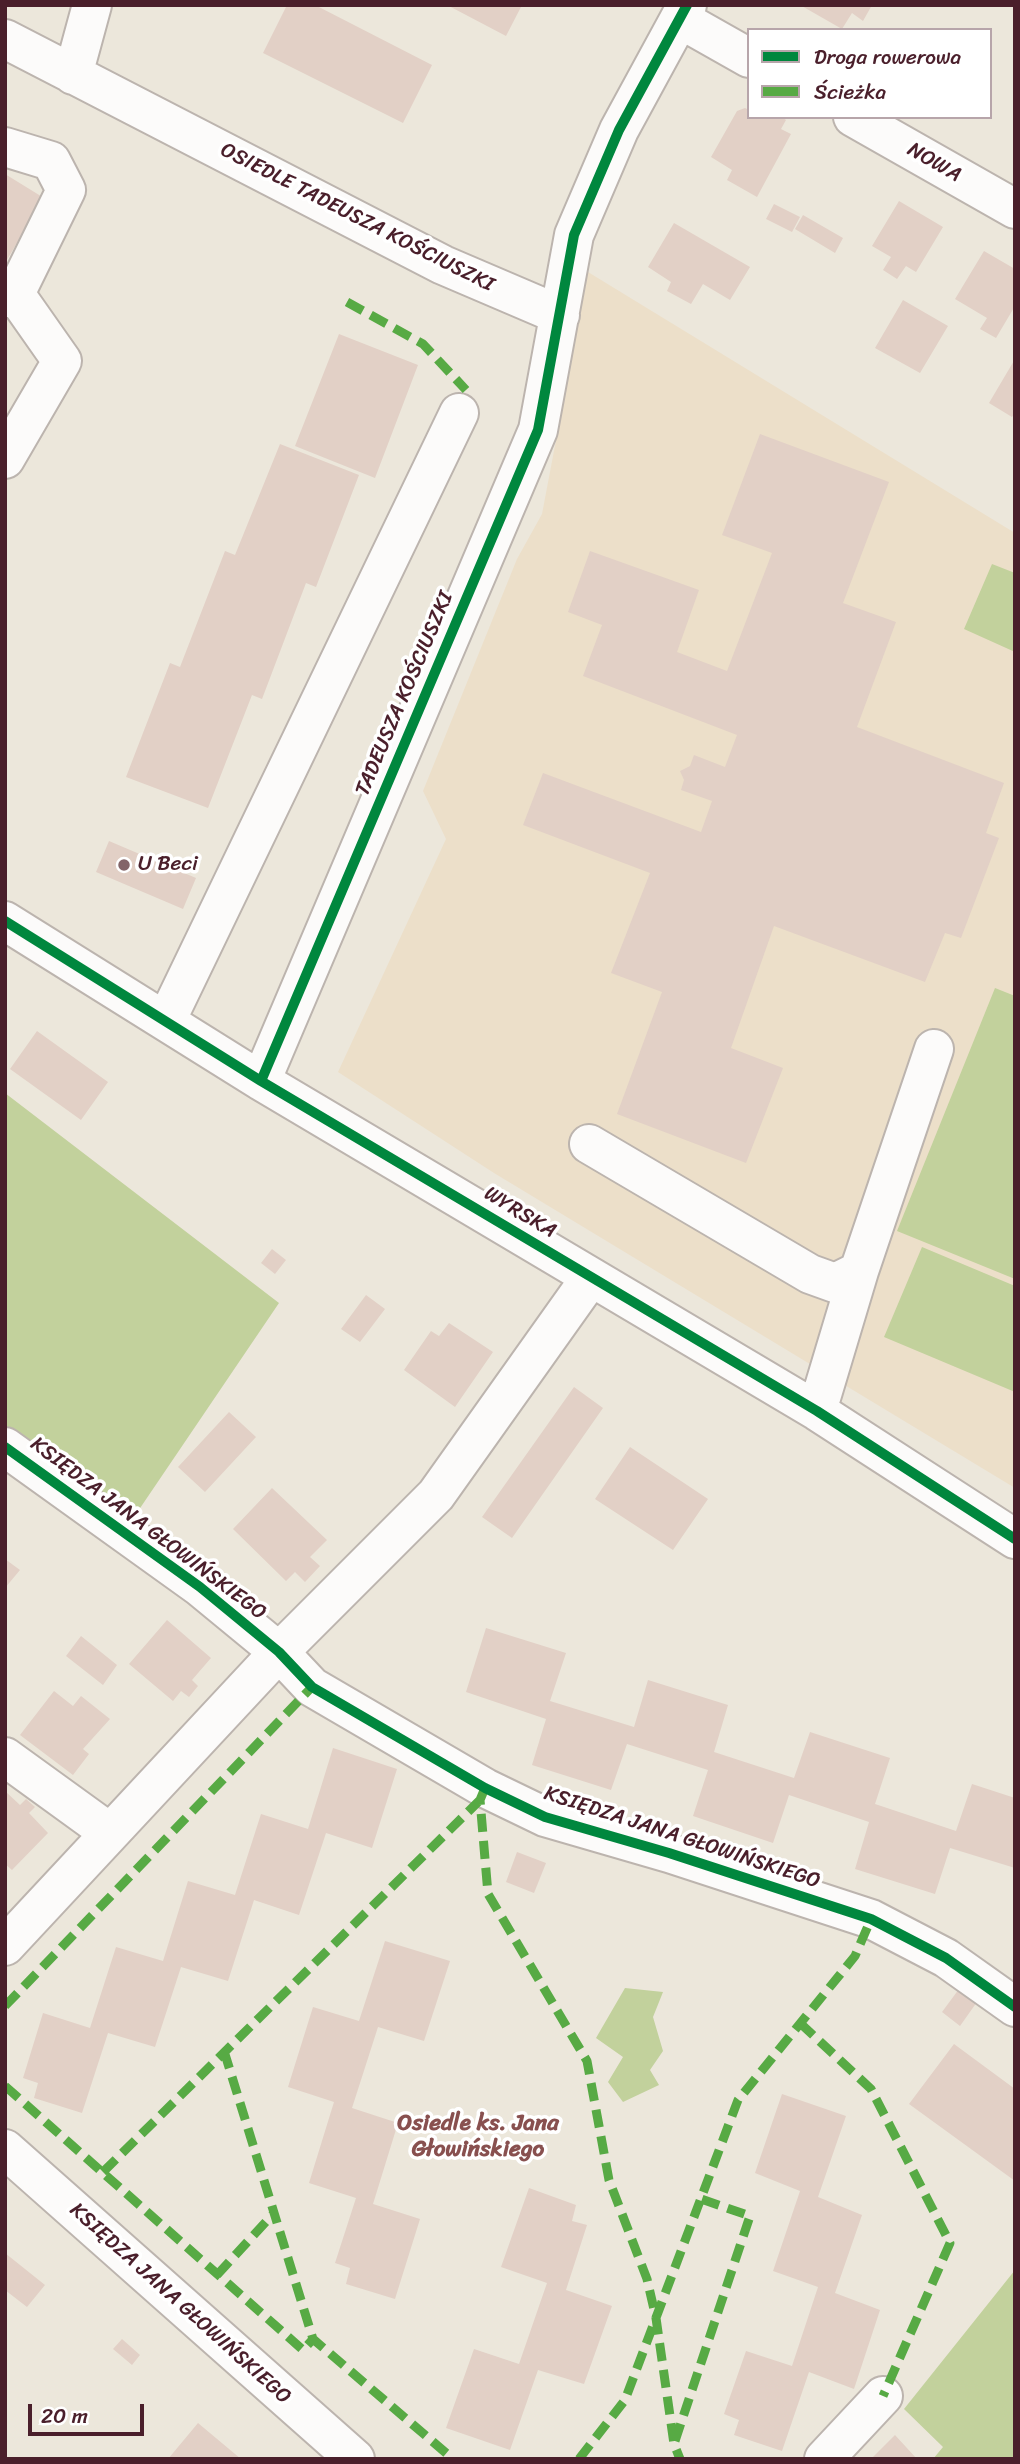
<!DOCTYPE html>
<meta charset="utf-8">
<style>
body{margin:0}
#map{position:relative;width:1020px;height:2464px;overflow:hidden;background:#ece7db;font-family:Sriracha,sans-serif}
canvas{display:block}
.frame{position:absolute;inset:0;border:7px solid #4a1f2b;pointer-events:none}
.legend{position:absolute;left:747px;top:28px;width:245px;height:91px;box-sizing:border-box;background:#fff;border:2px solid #b7a5aa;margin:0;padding:9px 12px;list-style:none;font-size:21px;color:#4a1f2b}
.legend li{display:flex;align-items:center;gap:14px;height:35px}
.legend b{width:35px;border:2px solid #b7a5aa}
.scale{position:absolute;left:28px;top:2404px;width:116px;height:32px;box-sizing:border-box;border:4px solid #4a1f2b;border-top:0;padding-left:9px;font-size:21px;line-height:24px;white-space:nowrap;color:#4a1f2b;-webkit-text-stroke:5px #fff;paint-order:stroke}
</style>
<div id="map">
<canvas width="1020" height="2464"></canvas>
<div class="frame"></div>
<ul class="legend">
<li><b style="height:9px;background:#00873e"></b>Droga rowerowa</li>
<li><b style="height:9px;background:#57aa44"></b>Ścieżka</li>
</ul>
<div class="scale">20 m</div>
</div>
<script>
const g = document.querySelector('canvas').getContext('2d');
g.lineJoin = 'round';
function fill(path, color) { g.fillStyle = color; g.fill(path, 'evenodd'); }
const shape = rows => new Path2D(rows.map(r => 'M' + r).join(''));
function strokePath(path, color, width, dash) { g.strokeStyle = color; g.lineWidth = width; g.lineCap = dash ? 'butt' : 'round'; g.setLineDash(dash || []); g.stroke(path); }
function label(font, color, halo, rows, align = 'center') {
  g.font = font + ' Sriracha,sans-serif'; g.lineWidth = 7; g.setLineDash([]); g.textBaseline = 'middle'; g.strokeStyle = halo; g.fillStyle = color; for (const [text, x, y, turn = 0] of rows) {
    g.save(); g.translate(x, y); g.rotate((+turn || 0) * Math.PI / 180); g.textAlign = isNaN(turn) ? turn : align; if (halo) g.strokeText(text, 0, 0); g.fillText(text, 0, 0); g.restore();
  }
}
fill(shape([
 [588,272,1015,533,1015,1488,494,1173,338,1072,446,839,423,791,517,559,542,514]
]), '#ecdfc9');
fill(shape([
 [992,564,1015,573,1015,652,964,629],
 [995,988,1015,996,1015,1279,897,1231],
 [5,1093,279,1303,132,1520,5,1439],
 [922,1247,1015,1286,1015,1392,884,1337],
 [625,1988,663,1992,653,2017,663,2051,650,2070,659,2085,623,2102,608,2082,623,2057,596,2038],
 [1015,2270,1015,2459,933,2459,943,2447,904,2409]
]), '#c2d19c');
fill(shape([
 [287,5,315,5,432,65,403,123,263,53],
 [447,5,522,5,506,36],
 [800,5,872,5,863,21,852,13,842,29],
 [745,108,749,110,749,117,782,117,786,120,781,129,791,134,757,197,727,180,732,170,711,157,737,111],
 [5,174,44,198,5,263],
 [899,201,943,227,916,272,906,266,897,279,883,270,891,257,872,246],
 [774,204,800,217,792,232,766,219],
 [803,215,843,238,835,253,795,229],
 [674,223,750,267,730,300,703,284,691,304,667,291,671,282,648,267],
 [984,251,1015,269,1015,306,996,338,980,329,987,318,955,299],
 [903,300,948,326,920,373,875,348],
 [339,334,418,365,375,478,295,446],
 [1015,359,1015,413,1012,417,989,403],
 [760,434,889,482,843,603,896,622,857,727,1004,783,986,833,999,838,961,938,945,933,925,982,774,926,731,1048,783,1068,746,1163,617,1114,662,992,611,973,650,873,523,825,543,773,701,832,712,801,681,790,684,780,680,771,690,766,694,755,725,767,737,735,583,676,602,625,568,612,590,551,699,590,677,652,727,671,772,553,722,535],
 [280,444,359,475,316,587,306,583,262,699,252,695,208,808,126,777,170,663,180,667,225,551,235,555],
 [109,841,196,878,183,909,96,872],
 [37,1031,108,1082,81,1120,10,1069],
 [272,1249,286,1260,275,1274,261,1263],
 [366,1295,385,1309,360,1342,341,1329],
 [449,1323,493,1352,455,1407,404,1370,431,1331,439,1336],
 [574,1387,603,1408,512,1538,482,1517],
 [229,1412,256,1437,205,1492,178,1467],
 [630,1447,708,1499,673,1550,595,1499],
 [272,1488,327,1540,310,1557,320,1566,305,1582,295,1572,286,1581,233,1529],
 [5,1559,20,1570,5,1588],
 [167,1620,211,1658,192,1680,198,1686,189,1697,181,1691,173,1701,129,1664],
 [486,1628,566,1653,550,1701,634,1727,648,1680,728,1705,714,1752,794,1778,810,1732,890,1758,875,1804,956,1831,972,1784,1015,1798,1015,1868,950,1848,935,1894,855,1869,869,1822,789,1795,773,1843,693,1816,708,1770,627,1744,611,1790,532,1765,546,1719,466,1692],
 [81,1636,117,1665,103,1685,66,1656],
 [54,1691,73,1706,81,1696,110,1719,83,1749,89,1754,73,1775,20,1735],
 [333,1748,397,1769,372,1848,326,1833,299,1915,254,1900,228,1981,181,1967,155,2047,108,2033,82,2113,34,2098,38,2083,23,2078,43,2013,90,2028,116,1947,163,1961,188,1881,235,1895,261,1814,308,1829],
 [5,1791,20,1805,26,1799,35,1807,29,1813,48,1833,12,1870,5,1864],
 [517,1852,546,1863,534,1893,506,1882],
 [385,1941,450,1961,424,2041,378,2027,352,2108,398,2123,373,2204,420,2219,395,2299,346,2284,350,2268,335,2263,356,2198,309,2183,334,2102,288,2087,313,2007,359,2021],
 [959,1989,977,2002,960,2026,942,2012],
 [954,2044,1015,2089,1015,2181,909,2104],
 [782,2094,846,2116,818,2197,862,2215,835,2293,880,2310,854,2389,809,2372,782,2451,734,2435,739,2420,724,2414,746,2351,792,2366,818,2287,773,2271,800,2191,755,2173],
 [529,2188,576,2205,572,2221,587,2225,566,2290,612,2306,584,2384,538,2370,510,2450,446,2428,474,2349,519,2364,547,2283,501,2267],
 [5,2253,45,2285,27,2307,5,2290],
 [122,2339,140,2355,132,2365,113,2349],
 [198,2423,241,2459,168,2459],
 [895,2435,917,2459,873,2457]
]), '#e2d0c6');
const minor = shape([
 [680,19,749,58],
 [5,39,443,265,560,315],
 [73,75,92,5],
 [853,117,1015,209],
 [5,147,51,161,66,190,15,294,5,298],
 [5,459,62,361,15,294],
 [5,921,261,1081,817,1411,1015,1539],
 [166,1021,459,413],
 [261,1081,538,430,574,235,619,130,687,5],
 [589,1144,810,1274,835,1283,859,1271],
 [817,1411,859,1271,934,1049],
 [5,1447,200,1587,279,1652,312,1687,485,1788,545,1817,669,1853,871,1919,946,1958,1015,2007],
 [5,1757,110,1833],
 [5,1946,279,1652,436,1495,591,1277],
 [5,2149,355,2459],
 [824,2459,883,2396]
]);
strokePath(minor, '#bcb4ae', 42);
strokePath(minor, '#fcfbfa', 38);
strokePath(shape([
 [347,302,423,344,466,390],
 [485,1788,480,1800,488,1894,587,2061,609,2180,647,2279,656,2318,674,2444,680,2459],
 [5,2006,312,1687],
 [800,2023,871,2089,950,2243,883,2396],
 [224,2051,313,2339,453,2459],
 [5,2086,303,2350,313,2339],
 [103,2172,480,1800],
 [217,2275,274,2213],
 [675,2441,750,2216,701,2199],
 [579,2459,625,2400,738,2100,855,1956,871,1919]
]), '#57aa44', 9, [18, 9]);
strokePath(shape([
 [5,921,261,1081,817,1411,1015,1539],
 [261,1081,538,430,574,235,619,130,687,5],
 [5,1447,200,1587,279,1652,312,1687,485,1788,545,1817,669,1853,871,1919,946,1958,1015,2007]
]), '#00873e', 10);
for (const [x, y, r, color] of [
 [124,865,7,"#836569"]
]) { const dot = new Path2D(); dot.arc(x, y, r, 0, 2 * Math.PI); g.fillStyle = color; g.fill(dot); strokePath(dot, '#fff', 2.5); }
label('21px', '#4a1f2b', '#fff', [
 ["NOWA",934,163,30],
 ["OSIEDLE TADEUSZA KOŚCIUSZKI",357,218,27],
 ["TADEUSZA KOŚCIUSZKI",405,694,-67],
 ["WYRSKA",520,1213,31],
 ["KSIĘDZA JANA GŁOWIŃSKIEGO",148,1529,37],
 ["KSIĘDZA JANA GŁOWIŃSKIEGO",682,1838,18],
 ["KSIĘDZA JANA GŁOWIŃSKIEGO",180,2304,42]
]);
label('21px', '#4a1f2b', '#fff', [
 ["U Beci",138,865]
], 'left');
label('bold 23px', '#88504f', '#fff', [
 ["Osiedle ks. Jana",478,2124],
 ["Głowińskiego",478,2150]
]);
</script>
